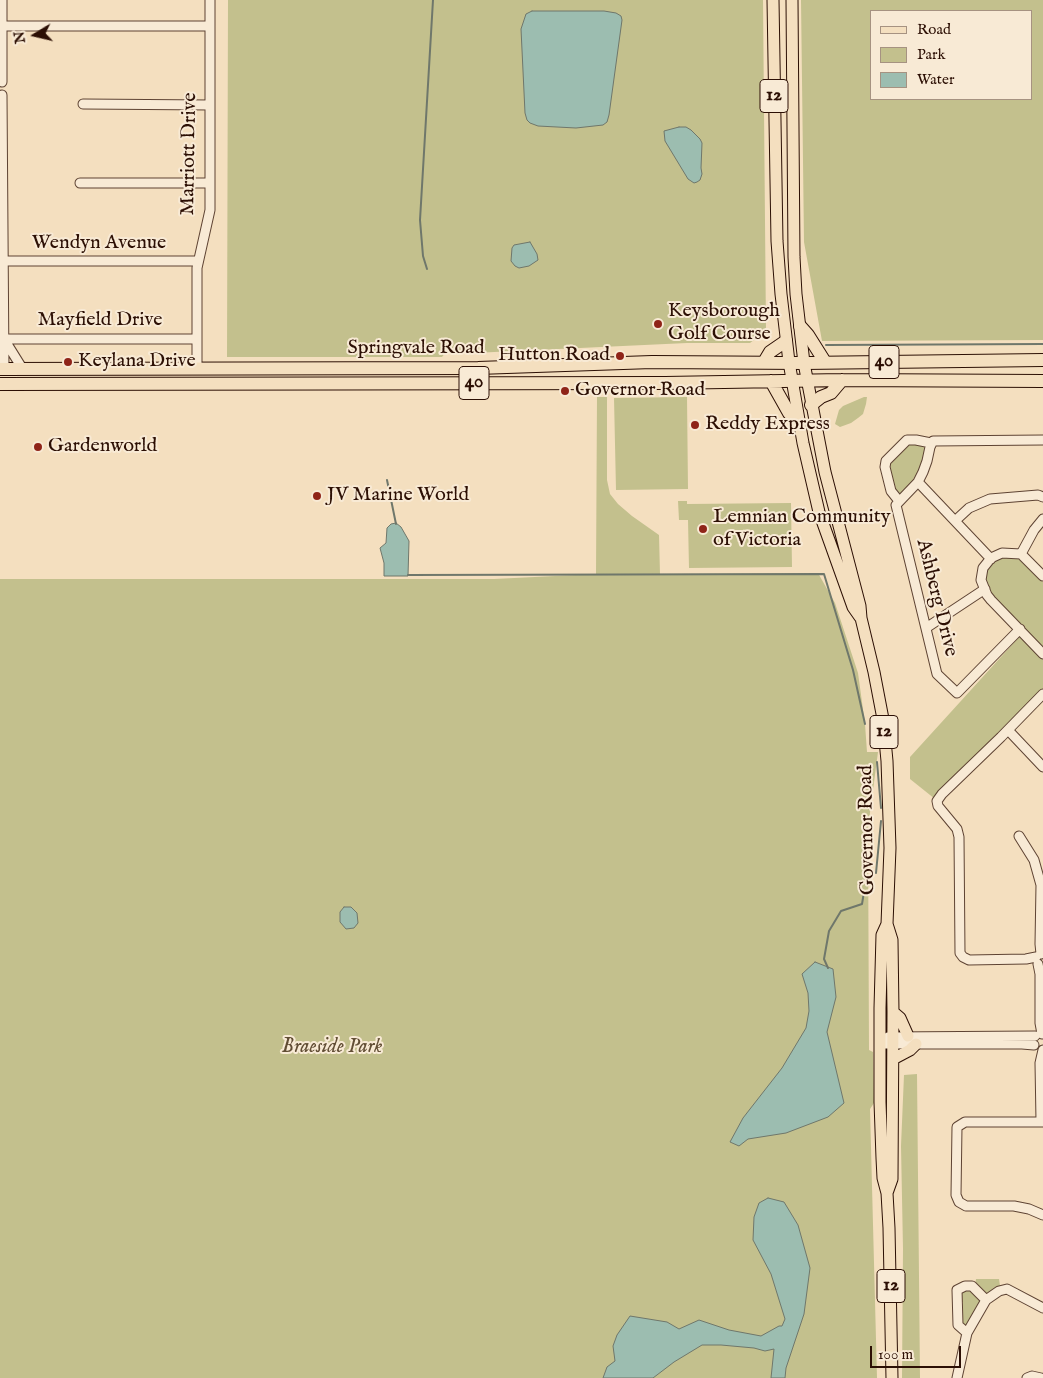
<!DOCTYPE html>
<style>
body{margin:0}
#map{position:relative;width:1043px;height:1378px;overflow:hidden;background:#f4dfbf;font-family:"IM FELL English",serif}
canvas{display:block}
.legend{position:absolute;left:870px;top:10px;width:162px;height:90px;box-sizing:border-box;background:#f8ead5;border:1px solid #a69281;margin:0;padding:6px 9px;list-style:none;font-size:15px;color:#2c0f04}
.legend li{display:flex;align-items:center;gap:10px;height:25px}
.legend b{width:25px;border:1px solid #a69281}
.north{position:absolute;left:10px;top:10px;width:50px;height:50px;-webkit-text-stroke:4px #f8ead5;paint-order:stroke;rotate:261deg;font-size:14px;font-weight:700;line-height:20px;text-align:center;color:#2c0f04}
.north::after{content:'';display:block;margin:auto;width:18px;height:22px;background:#2c0f04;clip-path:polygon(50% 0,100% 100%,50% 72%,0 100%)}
.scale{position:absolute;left:870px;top:1346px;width:91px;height:22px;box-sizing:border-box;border:2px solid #2c0f04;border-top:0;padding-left:6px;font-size:15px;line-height:18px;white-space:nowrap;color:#2c0f04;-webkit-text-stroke:4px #f8ead5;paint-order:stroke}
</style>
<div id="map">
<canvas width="1043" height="1378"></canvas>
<ul class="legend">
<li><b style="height:6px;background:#f4dfbf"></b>Road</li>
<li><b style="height:14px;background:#c3c08d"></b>Park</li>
<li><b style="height:14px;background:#9cbdb0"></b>Water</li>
</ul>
<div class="north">N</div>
<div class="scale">100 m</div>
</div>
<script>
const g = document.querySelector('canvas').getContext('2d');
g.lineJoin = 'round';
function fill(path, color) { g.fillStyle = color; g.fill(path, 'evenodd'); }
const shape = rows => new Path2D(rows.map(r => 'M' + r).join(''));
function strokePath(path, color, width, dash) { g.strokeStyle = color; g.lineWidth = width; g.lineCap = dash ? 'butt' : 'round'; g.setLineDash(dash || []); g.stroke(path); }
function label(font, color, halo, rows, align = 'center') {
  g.font = font + ' "IM FELL English",serif'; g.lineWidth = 4; g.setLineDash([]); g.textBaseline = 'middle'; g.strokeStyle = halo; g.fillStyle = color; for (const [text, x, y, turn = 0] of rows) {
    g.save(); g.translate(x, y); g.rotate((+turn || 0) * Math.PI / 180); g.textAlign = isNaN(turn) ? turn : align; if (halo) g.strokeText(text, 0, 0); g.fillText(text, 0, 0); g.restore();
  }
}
fill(shape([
 [228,0,763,0,766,331,750,343,687,343,473,353,471,351,446,352,442,357,227,357],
 [801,0,1043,0,1043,340,822,341,804,242],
 [872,11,1032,11,1032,99,872,99],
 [597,397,607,397,607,480,610,494,618,504,632,516,659,535,660,574,818,573,835,603,858,673,865,724,867,752,878,752,868,828,869,1050,873,1052,874,1103,870,1109,877,1378,0,1378,0,579,494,579,596,574],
 [687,397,688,489,616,490,614,398],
 [864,397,867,397,866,404,863,414,858,418,851,423,840,427,835,424,839,410,843,406],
 [923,443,925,451,919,470,911,483,899,496,895,490,891,474,889,474,889,461,905,444],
 [678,501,687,501,687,504,791,503,792,567,689,568,688,520,679,520],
 [1005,555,1023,560,1043,582,1043,651,996,601,984,579,989,564],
 [1020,636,1043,659,1043,689,935,799,910,779,910,757],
 [917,1074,920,1378,902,1378,903,1249,901,1146,904,1075],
 [976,1279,999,1279,1000,1286,988,1294,982,1293,975,1287],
 [968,1289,982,1301,966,1326,962,1324,963,1302,960,1302,962,1290]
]), '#c3c08d');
const water = shape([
 [532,11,604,11,616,13,621,16,622,20,609,115,607,122,603,125,576,128,538,126,530,123,527,120,525,113,521,29,526,14,532,11],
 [679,127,686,127,691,130,700,139,702,143,701,168,702,174,700,180,697,182,694,183,688,179,665,141,664,131,679,127],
 [530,242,537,254,538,260,529,266,519,268,515,266,511,261,512,248,514,245,530,242],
 [396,523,401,527,409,541,408,576,384,576,384,563,380,548,386,543,387,528,391,524,396,523],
 [344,907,351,907,357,913,358,923,354,928,346,929,340,922,340,912,344,907],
 [815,962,833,969,836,997,827,1032,844,1103,828,1117,786,1133,748,1139,739,1146,730,1142,743,1118,782,1068,806,1028,809,1011,808,993,802,974,815,962],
 [768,1198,784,1202,798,1225,810,1268,804,1314,786,1368,785,1378,771,1378,774,1349,765,1351,754,1348,721,1345,702,1345,674,1362,653,1378,603,1378,607,1367,615,1361,613,1346,617,1335,630,1316,667,1322,679,1329,699,1320,729,1330,761,1336,779,1326,782,1326,785,1319,771,1274,753,1240,754,1217,759,1203,768,1198]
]);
fill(water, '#9cbdb0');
strokePath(water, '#6f776b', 1);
strokePath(shape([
 [427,269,423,256,420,220,433,0],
 [826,345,1043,344],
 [387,480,396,524],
 [408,575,824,574,853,670,865,724],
 [877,762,881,808],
 [876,873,881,821],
 [828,968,824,959,829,931,841,911,862,904,864,892]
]), '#6f776b', 2);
const minor = shape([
 [0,26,210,26],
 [2,82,2,0],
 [2,95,4,369],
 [83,104,210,105],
 [80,183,210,183],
 [0,261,197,261],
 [4,339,197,339],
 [4,339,22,368],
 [197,368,197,268,210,210,210,0],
 [918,482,991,559],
 [899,501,891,491,885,467,886,461,907,440,916,440,931,443],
 [956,520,969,508,990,499,1038,495,1043,497],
 [1021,554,1034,530,1043,519],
 [1043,576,1021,554,1002,553,991,558,983,568,981,580,987,595,991,600,1043,654],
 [926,628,985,589],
 [1020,629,957,693,937,674,896,505,918,482,923,472,927,461,930,447,933,441,1043,440],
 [1008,730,1043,767],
 [1019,836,1034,860,1041,885,1040,944,1041,954],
 [1036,957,1026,959,969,960,963,957,960,953,959,837,957,829,938,806,937,801,942,794,1001,737,1043,694],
 [1038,964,1040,974,1040,1023,1042,1034],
 [888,1037,1035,1036],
 [880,1044,1022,1044,1034,1045],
 [1041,1121,1040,1063,1043,1050],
 [1043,1122,965,1122,957,1127,956,1195,959,1202,966,1206,1014,1206,1029,1209,1043,1215],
 [967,1333,958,1325,957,1290,965,1286,972,1286,986,1300],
 [957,1378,967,1333,986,1300,999,1291,1007,1289,1043,1308],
 [1027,1378,1032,1376,1041,1378]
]);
const major = shape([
 [773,0,777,241,781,294,789,362,803,443,819,512,853,607,860,617],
 [792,0,794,257,796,294,804,363,825,472,860,606,861,618,874,672,883,719,887,761,890,848,887,924,882,935,880,1008,880,1102,882,1158,883,1178,887,1193,889,1228,892,1378],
 [887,924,892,940,893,1012,892,1179,887,1193],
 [893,1012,900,1018,908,1036],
 [893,1059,910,1050,916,1044]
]);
const highway = shape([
 [800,326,808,335,825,362],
 [764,362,770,352,786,341],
 [0,369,478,368,652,362,804,363,1043,360],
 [771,381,789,413,799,424],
 [0,384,665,383,842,380,1043,381],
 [811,405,821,397,831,393,842,380]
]);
strokePath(minor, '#5e4333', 11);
strokePath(major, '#2c0f04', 13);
strokePath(highway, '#2c0f04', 14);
strokePath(minor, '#f8ead5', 9);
strokePath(major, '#f4dfbf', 11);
strokePath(highway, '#f4dfbf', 12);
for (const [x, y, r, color] of [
 [658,324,5,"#8f2418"],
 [620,356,5,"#8f2418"],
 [68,362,5,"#8f2418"],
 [565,391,5,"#8f2418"],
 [695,425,5,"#8f2418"],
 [38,447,5,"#8f2418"],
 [317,496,5,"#8f2418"],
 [703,529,5,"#8f2418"]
]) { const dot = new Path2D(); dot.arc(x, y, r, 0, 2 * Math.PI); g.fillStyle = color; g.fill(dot); strokePath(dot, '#f8ead5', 2); }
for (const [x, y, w] of [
 [774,96,28],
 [884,362,30],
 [474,383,30],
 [884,732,28],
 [891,1286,28]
]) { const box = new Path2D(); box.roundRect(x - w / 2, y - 16.5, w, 33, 4); g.fillStyle = '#f8ead5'; g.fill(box); strokePath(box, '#2c0f04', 1); }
label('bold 19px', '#2c0f04', null, [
 ["12",774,96],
 ["40",884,362],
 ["40",474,383],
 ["12",884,732],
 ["12",891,1286]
]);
label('20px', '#2c0f04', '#f8ead5', [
 ["Marriott Drive",190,154,-89],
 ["Wendyn Avenue",99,244],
 ["Mayfield Drive",100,321],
 ["Springvale Road",416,349],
 ["Ashberg Drive",936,598,76],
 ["Governor Road",868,830,-91]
]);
label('20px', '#2c0f04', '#f8ead5', [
 ["Keysborough",668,312],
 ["Golf Course",668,335],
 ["Hutton Road",610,356,"right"],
 ["Keylana Drive",78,362],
 ["Governor Road",575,391],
 ["Reddy Express",705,425],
 ["Gardenworld",48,447],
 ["JV Marine World",327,496],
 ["Lemnian Community",713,518],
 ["of Victoria",713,541]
], 'left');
label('italic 20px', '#614d34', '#f8ead5', [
 ["Braeside Park",332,1048]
]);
</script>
